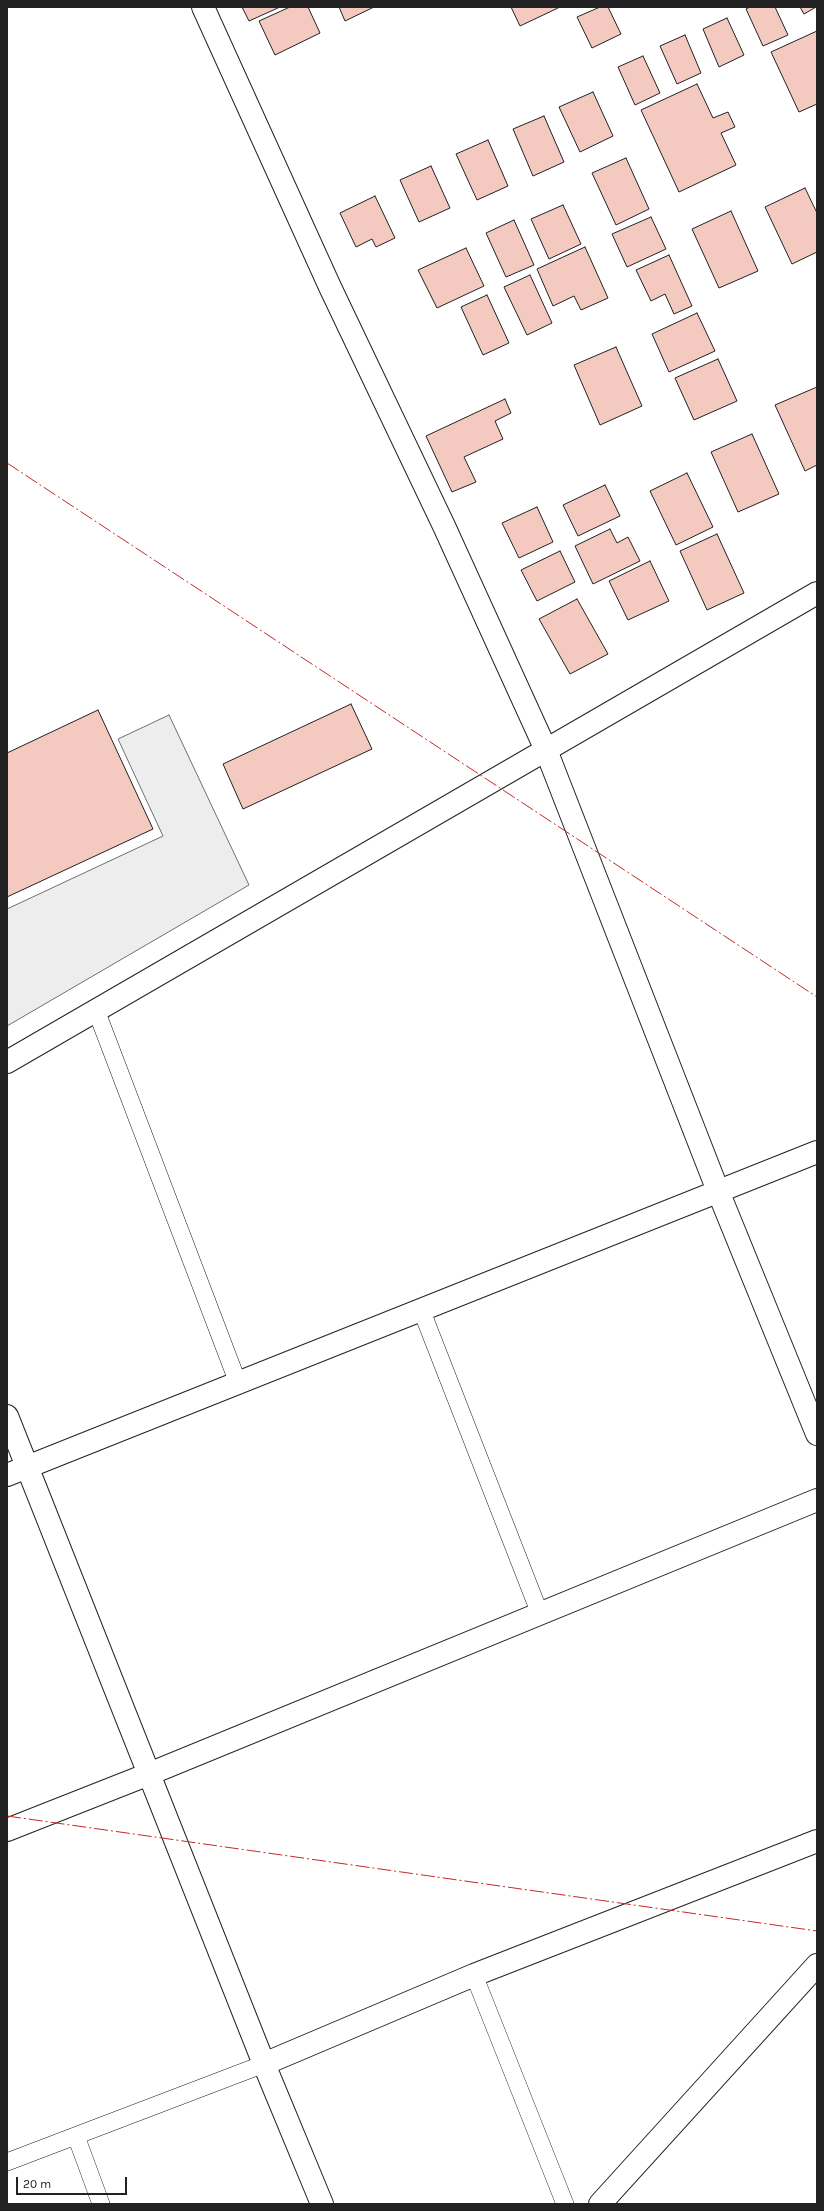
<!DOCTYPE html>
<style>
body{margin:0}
#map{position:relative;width:824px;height:2211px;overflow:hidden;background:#fff;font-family:Karla,sans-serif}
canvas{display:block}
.frame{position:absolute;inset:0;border:8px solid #222;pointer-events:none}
.scale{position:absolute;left:16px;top:2177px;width:111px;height:18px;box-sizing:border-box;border:2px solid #222;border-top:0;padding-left:5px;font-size:12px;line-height:14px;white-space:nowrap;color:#222;-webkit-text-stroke:3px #fff;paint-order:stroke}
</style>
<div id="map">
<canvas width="824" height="2211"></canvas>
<div class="frame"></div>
<div class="scale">20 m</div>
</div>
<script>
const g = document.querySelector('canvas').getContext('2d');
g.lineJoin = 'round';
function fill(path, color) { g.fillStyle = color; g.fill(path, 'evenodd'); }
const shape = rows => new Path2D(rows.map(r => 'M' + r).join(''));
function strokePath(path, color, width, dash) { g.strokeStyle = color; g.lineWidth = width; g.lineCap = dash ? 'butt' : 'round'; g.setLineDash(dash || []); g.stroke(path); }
const parking = shape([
 [169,715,249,885,7,1026,7,909,163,836,118,739,169,715]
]);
fill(parking, '#ededed');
strokePath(parking, '#6f6f6f', 1);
const building = shape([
 [242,7,280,7,249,21,242,7],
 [290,7,308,7,320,33,275,55,259,21,290,7],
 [339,7,374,7,345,21,339,7],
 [511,7,558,7,558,8,520,26,511,7],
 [600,7,608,7,621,34,592,48,577,17,600,7],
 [750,7,775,7,788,35,763,46,746,9,750,7],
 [800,7,816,7,804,14,800,7],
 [727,18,744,55,719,67,703,29,727,18],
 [817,31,817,104,799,112,771,52,817,31],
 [685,35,701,73,677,84,660,46,685,35],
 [643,56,660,93,635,105,618,67,643,56],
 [697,84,713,118,728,112,735,127,721,133,736,165,679,192,641,110,697,84],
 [593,92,613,136,580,152,559,107,593,92],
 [544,116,564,162,533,176,513,129,544,116],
 [488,140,508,186,477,200,456,154,488,140],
 [626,158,649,209,616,225,592,173,626,158],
 [431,166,450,208,419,222,400,180,431,166],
 [805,188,817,213,817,252,792,264,765,207,805,188],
 [375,196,395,238,376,247,372,239,356,247,340,213,375,196],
 [563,205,581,244,549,259,531,219,563,205],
 [731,211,758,271,719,288,692,229,731,211],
 [651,217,666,249,627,267,612,234,651,217],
 [514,220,534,265,506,277,486,233,514,220],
 [585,247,608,298,581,310,574,296,553,306,537,269,585,247],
 [466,248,484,286,437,308,418,270,466,248],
 [669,255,692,306,674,314,665,294,651,301,636,270,669,255],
 [530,275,552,323,527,335,504,287,530,275],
 [487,295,509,343,483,355,461,307,487,295],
 [697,313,715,351,669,372,652,334,697,313],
 [616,347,642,406,600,425,574,365,616,347],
 [718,359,737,401,694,420,675,378,718,359],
 [817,387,817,465,805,471,775,405,817,387],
 [505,399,511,413,495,421,503,439,464,457,476,482,452,492,426,436,505,399],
 [752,434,779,494,738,512,711,452,752,434],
 [687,473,713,527,676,545,650,491,687,473],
 [605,485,620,516,578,536,563,505,605,485],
 [537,507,553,542,519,558,502,523,537,507],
 [610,529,617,543,628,537,640,561,593,584,575,546,610,529],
 [717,534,744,593,707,610,680,551,717,534],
 [560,551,575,582,537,601,521,570,560,551],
 [650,561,669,601,628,620,609,581,650,561],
 [577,599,608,654,570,674,539,619,577,599],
 [351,704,372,749,243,809,223,764,351,704],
 [98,710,153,829,7,897,7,753,98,710]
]);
fill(building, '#f3c9c0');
strokePath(building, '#222', 1);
const lane = shape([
 [96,1010,238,1383],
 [421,1309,540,1614],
 [474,1975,565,2204],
 [76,2136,101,2204],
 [7,2162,264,2064]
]);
const street = shape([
 [203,7,330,287,444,526,546,750,718,1191,817,1434],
 [7,1416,264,2064,322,2204],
 [7,1475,817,1152],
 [7,1830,149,1774,817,1500],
 [264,2064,474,1975,817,1841],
 [600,2204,817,1965]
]);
const secondary = shape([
 [7,1062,817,593]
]);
strokePath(lane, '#222', 18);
strokePath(street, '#222', 24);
strokePath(secondary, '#222', 24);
strokePath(lane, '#fff', 17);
strokePath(street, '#fff', 22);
strokePath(secondary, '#fff', 22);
strokePath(shape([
 [7,463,817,997],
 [7,1816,817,1931]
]), '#c62828', 1, [14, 3, 2, 3]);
</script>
